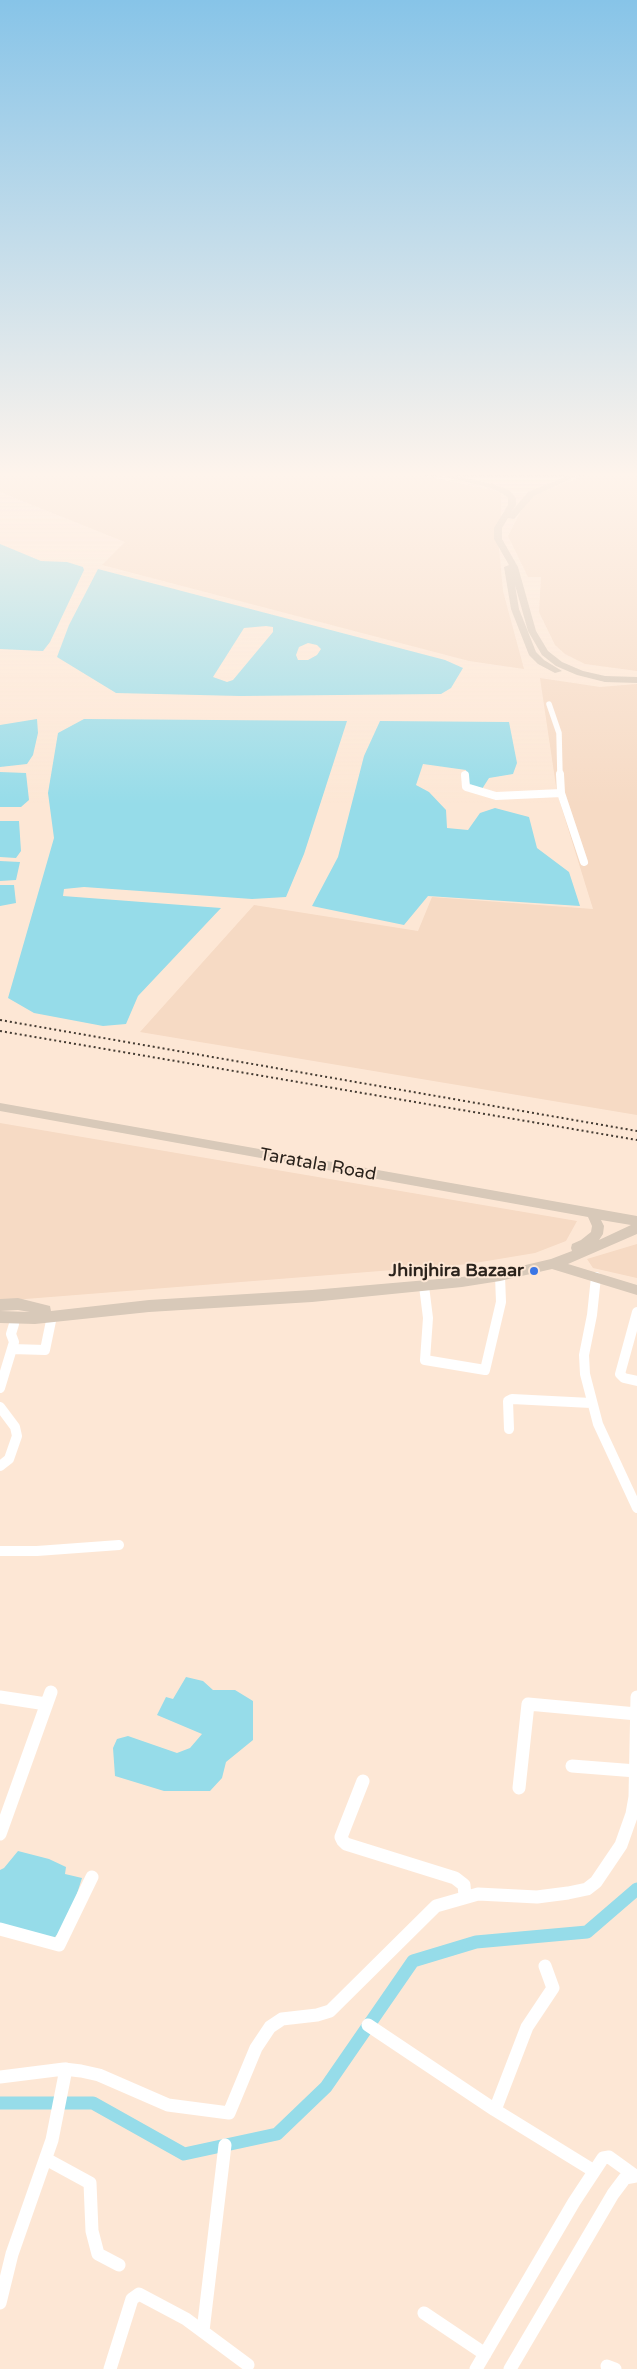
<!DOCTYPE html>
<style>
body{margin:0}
canvas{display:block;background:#fde7d5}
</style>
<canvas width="637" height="2369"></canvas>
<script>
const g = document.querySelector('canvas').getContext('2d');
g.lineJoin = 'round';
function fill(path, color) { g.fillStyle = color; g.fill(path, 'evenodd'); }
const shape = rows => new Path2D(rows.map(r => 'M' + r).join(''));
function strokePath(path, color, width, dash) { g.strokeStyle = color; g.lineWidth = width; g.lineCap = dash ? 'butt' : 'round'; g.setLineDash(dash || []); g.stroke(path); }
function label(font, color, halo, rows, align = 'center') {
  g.font = font + ' "Varela Round",sans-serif'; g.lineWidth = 4; g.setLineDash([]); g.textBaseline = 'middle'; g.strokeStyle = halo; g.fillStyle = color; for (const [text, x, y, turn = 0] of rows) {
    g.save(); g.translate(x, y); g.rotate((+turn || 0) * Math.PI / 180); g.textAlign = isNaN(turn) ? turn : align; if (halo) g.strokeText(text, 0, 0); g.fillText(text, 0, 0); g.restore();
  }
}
fill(shape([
 [0,474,416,474,501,492,501,525,498,537,503,591,524,669,469,661,102,565,125,542,0,492],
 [589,474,637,474,637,671,585,664,565,654,555,645,539,612,541,577,528,577,508,536,522,509,535,495],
 [540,678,600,687,637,684,637,1115,140,1032,254,905,418,931,432,897,593,909,557,793],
 [0,1123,577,1221,566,1241,535,1253,469,1264,0,1301],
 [637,1244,637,1278,593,1268,587,1259]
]), '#f6dac4');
fill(shape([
 [0,544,41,561,67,562,83,567,84,570,50,642,43,651,0,649],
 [98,569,445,660,463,668,451,688,441,694,240,696,116,693,57,657,69,625],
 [266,626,273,627,273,632,233,680,227,682,213,677,244,628],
 [308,643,317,645,321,649,317,655,308,660,298,660,296,655,299,647],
 [37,719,38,733,33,755,27,764,0,767,0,725],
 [84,719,347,721,304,854,286,897,252,899,84,887,64,889,63,896,221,908,138,996,126,1024,103,1026,34,1013,8,998,54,838,48,793,58,733],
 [380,721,509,722,517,763,513,774,489,778,482,789,470,786,466,770,423,764,416,785,429,792,446,810,447,828,468,830,480,813,495,808,529,817,537,848,569,872,580,906,428,896,404,925,312,906,338,857,364,756],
 [0,772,26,773,29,800,21,807,0,807],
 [0,821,19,821,21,851,16,858,0,857],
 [0,861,20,862,16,880,0,881],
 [0,885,14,885,16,903,0,906],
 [186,1677,203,1681,213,1690,235,1690,253,1701,253,1740,226,1762,222,1778,210,1791,164,1791,115,1776,113,1748,117,1739,128,1736,177,1753,190,1748,202,1734,157,1715,166,1697,173,1699],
 [18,1851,49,1859,66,1867,65,1874,82,1878,68,1922,49,1944,0,1927,0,1870,4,1868]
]), '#96dce9');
strokePath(shape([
 [0,2103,93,2103,184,2154,277,2134,326,2087,413,1961,476,1942,587,1932,637,1889]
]), '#96dce9', 13);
strokePath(shape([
 [549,704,559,733,560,776]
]), '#fff', 5.5);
strokePath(shape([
 [560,774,561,793,584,862],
 [465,775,466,787,496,796,561,793]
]), '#fff', 8);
strokePath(shape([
 [596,1277,592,1315,584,1355,585,1374,598,1424,637,1508],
 [424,1286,428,1318,425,1360,485,1370,501,1302,500,1276],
 [637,1312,620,1374,624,1378,637,1381],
 [12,1349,45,1350,52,1316],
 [0,1388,14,1342,11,1334,14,1324],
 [0,1407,15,1427,17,1436,9,1459,0,1466],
 [509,1429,508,1401,512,1399,591,1403],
 [0,1551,37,1551,119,1545]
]), '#fff', 10);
strokePath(shape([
 [0,1697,46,1704],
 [572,1766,636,1771],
 [363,1781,341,1837,343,1841,346,1844,455,1878,464,1885,465,1896],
 [519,1788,528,1704,637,1714],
 [0,1834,51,1692],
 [0,1929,59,1945,92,1877],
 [368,2025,495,2110,594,2171],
 [0,2077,64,2069,81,2071,99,2075,168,2105,229,2113,256,2048,270,2027,282,2019,317,2015,330,2011,436,1906,478,1894,537,1897,568,1893,587,1889,596,1882,621,1845,632,1814,635,1797,637,1697],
 [495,2110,527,2027,553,1988,545,1966],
 [46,2159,90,2183,92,2231,98,2254,119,2265],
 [0,2303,12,2254,52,2140,66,2069],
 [424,2313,485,2354],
 [203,2331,225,2145],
 [607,2366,615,2369],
 [110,2369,132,2299,139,2294,186,2319,248,2365],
 [476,2369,574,2202,603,2158,609,2157,634,2175],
 [510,2369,613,2194,625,2178,637,2176]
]), '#fff', 13);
fill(shape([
 [434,474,447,474,493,484,509,490,516,498,516,505,512,511,528,492,572,474,581,474,534,496,514,519,508,518,502,528,502,539,518,567,536,631,548,651,562,662,583,671,605,676,637,677,637,683,605,682,577,675,556,666,542,655,528,631,515,585,519,609,536,652,544,660,562,671,555,673,538,664,529,655,511,609,504,567,509,565,494,539,494,528,508,505,508,498,503,494,491,488,434,474],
 [0,1103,637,1216,637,1234,568,1264,637,1285,637,1295,552,1269,500,1281,462,1287,312,1302,149,1312,35,1324,0,1323,0,1311,30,1312,18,1310,0,1311,0,1299,18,1298,50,1306,51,1311,149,1300,312,1290,462,1277,500,1271,551,1259,572,1251,571,1248,572,1244,581,1240,591,1232,592,1226,588,1217,0,1111,0,1103],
 [601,1220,631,1225,599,1240,603,1234,604,1226,601,1220]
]), '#d8c9b9');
strokePath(shape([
 [0,1020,637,1131],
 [0,1031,637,1140]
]), '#443b32', 2, [2, 3]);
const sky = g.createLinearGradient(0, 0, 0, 805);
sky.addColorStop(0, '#87c4e8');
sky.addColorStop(0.59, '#fef4ec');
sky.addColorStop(1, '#fef4ec00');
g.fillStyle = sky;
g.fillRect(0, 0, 637, 805);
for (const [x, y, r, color] of [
 [534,1271,5,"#3b76e5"]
]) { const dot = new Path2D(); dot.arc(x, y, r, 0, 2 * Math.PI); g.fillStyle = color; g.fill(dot); strokePath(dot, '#fde7d5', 2); }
label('18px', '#2b231c', '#fde7d5', [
 ["Taratala Road",318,1165,10]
]);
label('bold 18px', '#2b231c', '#fde7d5', [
 ["Jhinjhira Bazaar",524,1271]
], 'right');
</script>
